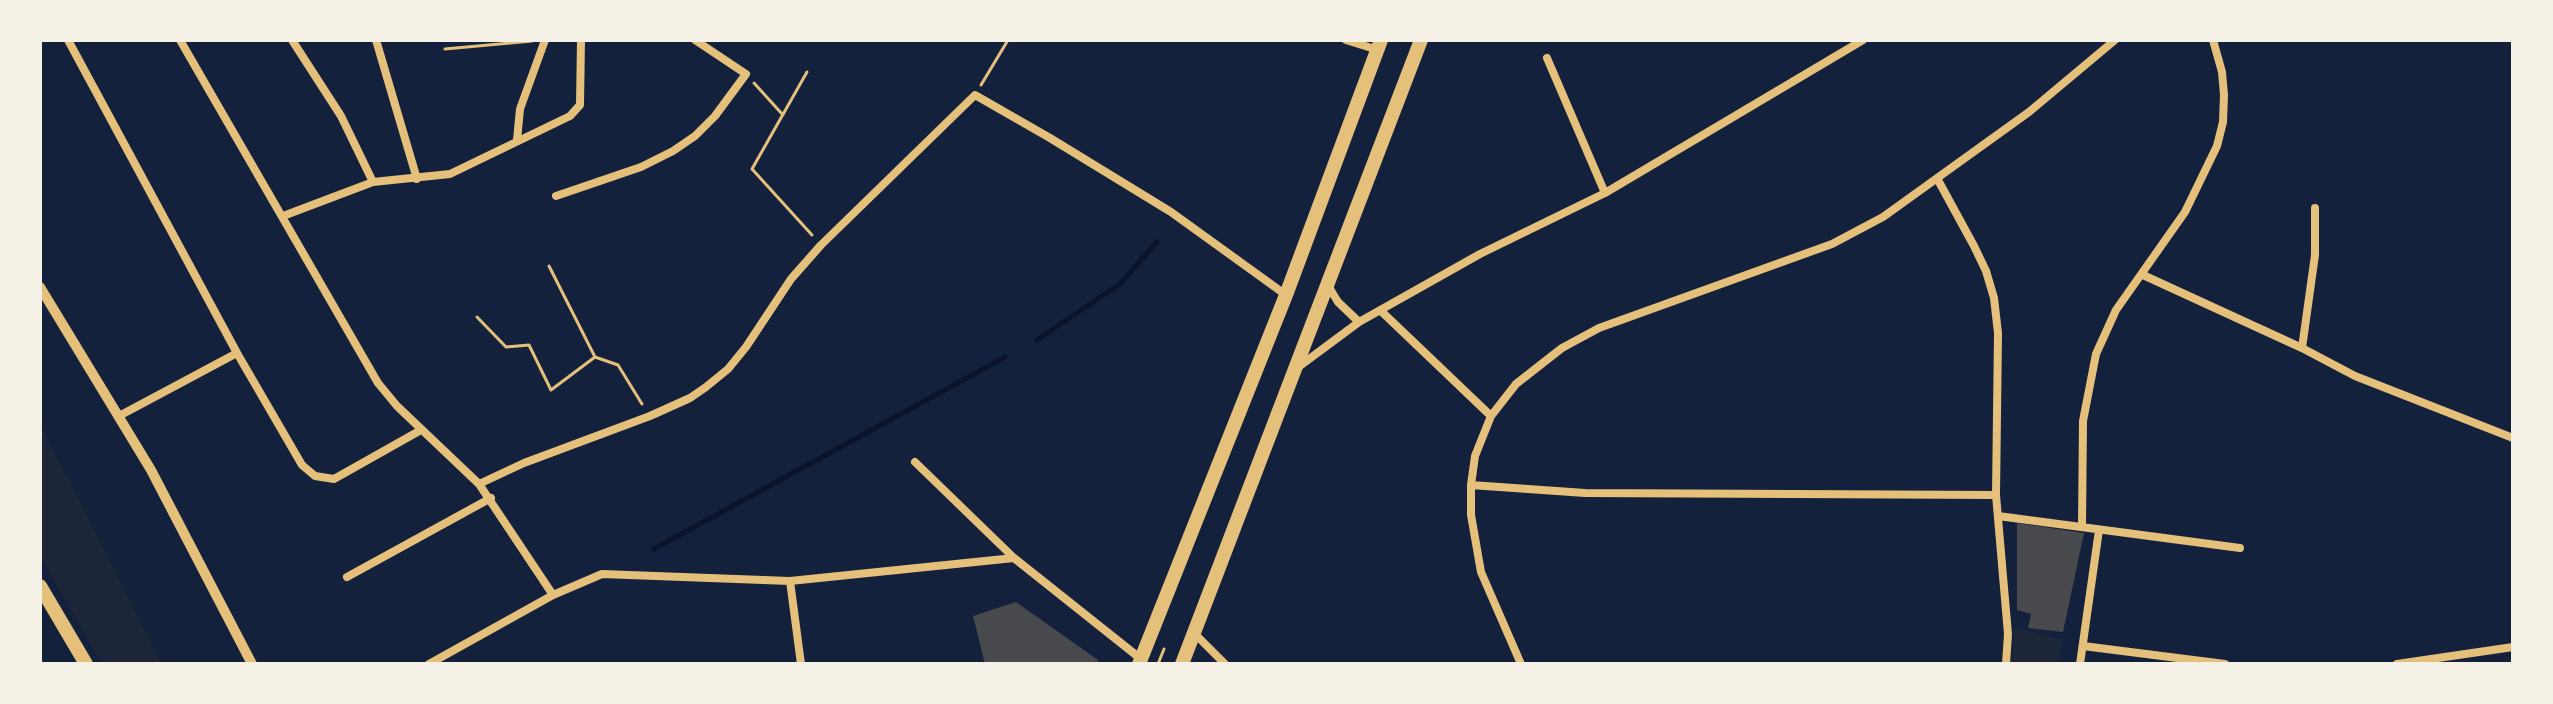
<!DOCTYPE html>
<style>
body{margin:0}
#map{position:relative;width:2553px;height:704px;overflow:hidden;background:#14213d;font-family:Manrope,sans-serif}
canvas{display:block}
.frame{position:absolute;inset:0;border:42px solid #f6f1e7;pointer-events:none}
</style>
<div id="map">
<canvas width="2553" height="704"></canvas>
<div class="frame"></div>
</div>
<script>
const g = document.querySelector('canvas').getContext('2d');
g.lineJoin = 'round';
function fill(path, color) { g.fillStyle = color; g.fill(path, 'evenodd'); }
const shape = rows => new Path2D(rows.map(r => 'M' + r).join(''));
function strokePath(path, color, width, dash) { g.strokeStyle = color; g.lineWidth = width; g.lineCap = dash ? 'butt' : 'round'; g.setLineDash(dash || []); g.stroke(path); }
fill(shape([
 [40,425,75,491,162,664,102,664,40,556],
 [2015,628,2063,639,2058,664,2011,664]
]), '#1d2539');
strokePath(shape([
 [1037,340,1120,284,1157,242],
 [654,549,1005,357]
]), '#0b132b', 5);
fill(shape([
 [2017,523,2084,533,2063,632,2028,628,2031,614,2017,610],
 [1016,602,1098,660,1097,664,985,664,973,616]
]), '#48494c');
strokePath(shape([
 [445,49,532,41],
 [807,72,752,169,812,235],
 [754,83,783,115],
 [981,85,1008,40],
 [549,266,595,357,618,365,642,404],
 [477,317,506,347,529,345,551,390,595,357],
 [1158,664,1164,649]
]), '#e5c07b', 3);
strokePath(shape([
 [68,40,237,353,302,465,315,476,334,479,421,430],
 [180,40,378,383,397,406,479,484,553,595],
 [292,40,341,116,373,182],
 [376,40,417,179],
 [1346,40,1378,50],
 [1547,58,1605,193],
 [517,140,520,109,545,40],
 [1938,180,1974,246,1986,271,1994,298,1998,333,1996,495,2008,634,2006,664],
 [556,196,641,167,673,151,695,136,715,116,746,74,695,40],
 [283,216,373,182,450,174,570,116,580,105,581,40],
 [2143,275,2302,348,2355,376,2513,438],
 [1327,284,1338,302,1359,322],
 [1381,311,1491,416],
 [2302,348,2315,255,2315,208],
 [1297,368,1359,322,1480,254,1605,193,1863,40],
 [119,416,237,353],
 [915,462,1014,558,1141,659],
 [479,484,524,463,650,416,690,398,706,387,728,369,746,347,791,279,821,245,975,95,1050,138,1171,212,1286,295],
 [1471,485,1585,493,1996,495],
 [1998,516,2240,548],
 [2082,527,2083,421,2096,354,2116,310,2185,212,2217,146,2223,122,2224,95,2222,72,2213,40],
 [347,577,491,498],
 [790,581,801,664],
 [1194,633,1225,664],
 [2083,646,2225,664],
 [429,664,553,595,602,574,790,581,1014,558],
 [1521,664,1481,572,1471,515,1471,485,1475,456,1491,416,1516,384,1562,348,1599,328,1832,244,1883,217,2029,112,2115,40],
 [2080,664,2099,530],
 [2397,664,2513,647]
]), '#e5c07b', 8);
strokePath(shape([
 [40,287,151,470,252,664]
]), '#e5c07b', 10);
strokePath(shape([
 [1139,664,1286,295,1381,40],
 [1182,664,1421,40]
]), '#e5c07b', 14);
strokePath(shape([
 [40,586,86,664]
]), '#e5c07b', 14);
strokePath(shape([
 [40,662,41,664]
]), '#918062', 5);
</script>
